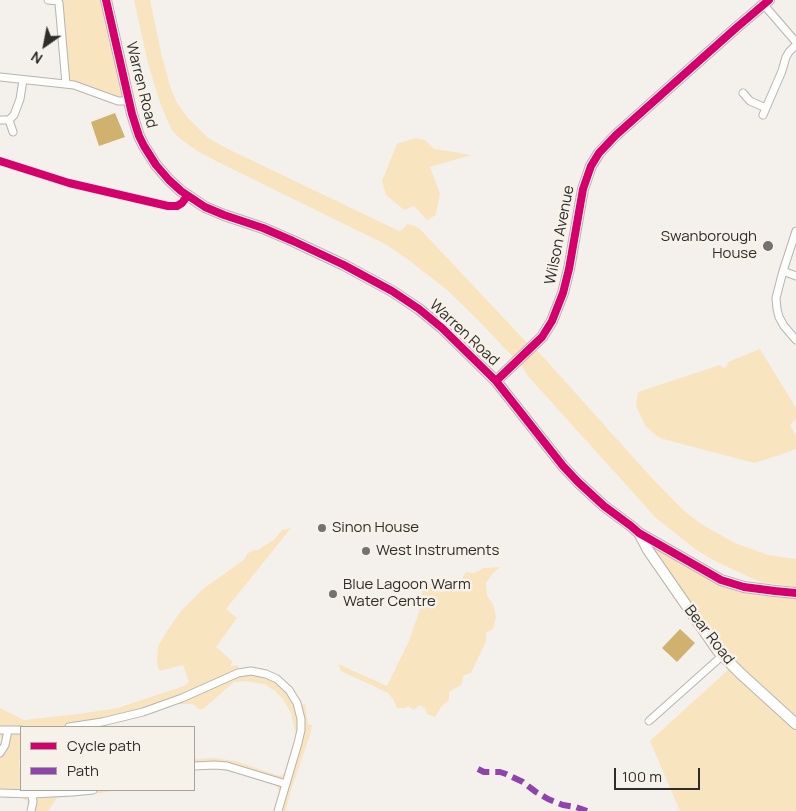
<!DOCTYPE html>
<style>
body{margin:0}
#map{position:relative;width:796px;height:811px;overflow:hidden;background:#f4f1ec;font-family:Manrope,sans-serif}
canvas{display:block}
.legend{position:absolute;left:20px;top:726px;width:175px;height:65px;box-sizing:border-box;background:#f7f2e9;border:1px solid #a7a39d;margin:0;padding:6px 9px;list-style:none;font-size:15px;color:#2f2d2a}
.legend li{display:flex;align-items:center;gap:10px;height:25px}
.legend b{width:25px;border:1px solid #a7a39d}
.north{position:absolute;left:20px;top:20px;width:50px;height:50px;-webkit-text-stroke:4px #f7f2e9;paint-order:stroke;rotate:213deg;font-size:14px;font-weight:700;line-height:20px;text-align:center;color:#2f2d2a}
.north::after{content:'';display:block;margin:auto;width:18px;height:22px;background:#2f2d2a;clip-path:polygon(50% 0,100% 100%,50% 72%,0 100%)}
.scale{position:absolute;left:614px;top:768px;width:86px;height:22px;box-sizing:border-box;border:2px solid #2f2d2a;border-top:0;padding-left:6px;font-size:15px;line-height:18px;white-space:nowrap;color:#2f2d2a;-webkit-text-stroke:4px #f7f2e9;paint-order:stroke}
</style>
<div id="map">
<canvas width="796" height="811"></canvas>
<ul class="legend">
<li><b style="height:6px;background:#d6006c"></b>Cycle path</li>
<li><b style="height:6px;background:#8e44ad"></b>Path</li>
</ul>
<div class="north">N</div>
<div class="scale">100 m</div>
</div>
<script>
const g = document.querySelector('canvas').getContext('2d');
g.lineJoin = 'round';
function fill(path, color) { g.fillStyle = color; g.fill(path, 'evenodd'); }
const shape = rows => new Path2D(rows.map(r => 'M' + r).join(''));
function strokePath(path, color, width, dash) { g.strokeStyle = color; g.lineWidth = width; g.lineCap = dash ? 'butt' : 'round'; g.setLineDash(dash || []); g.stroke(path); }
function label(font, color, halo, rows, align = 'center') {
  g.font = font + ' Manrope,sans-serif'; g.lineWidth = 5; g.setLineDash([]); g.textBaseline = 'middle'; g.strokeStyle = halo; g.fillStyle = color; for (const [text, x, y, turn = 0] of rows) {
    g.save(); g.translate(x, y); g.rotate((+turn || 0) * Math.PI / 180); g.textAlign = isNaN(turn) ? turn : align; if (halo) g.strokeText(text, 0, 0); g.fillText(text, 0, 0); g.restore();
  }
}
fill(shape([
 [59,0,103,0,123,91,123,101,67,83],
 [134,0,150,0,162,57,171,89,177,103,188,118,208,138,228,149,399,231,402,230,407,224,415,226,420,229,529,345,535,348,650,476,683,510,701,524,735,543,768,555,796,559,796,587,760,582,713,560,695,549,656,518,527,375,520,363,514,358,477,319,447,290,410,261,387,245,216,161,196,150,179,138,172,130,168,122,159,100,148,63],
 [415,138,425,140,434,149,449,151,471,155,430,167,440,193,436,215,427,220,414,206,404,210,386,195,382,181,397,144],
 [760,349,796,408,796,419,790,425,796,436,796,449,777,456,754,463,667,440,658,437,646,427,636,406,638,392,720,365,724,368,727,366,728,362],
 [291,528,226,609,237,618,216,647,232,661,231,666,238,665,239,675,249,674,265,677,274,682,285,691,295,708,305,704,308,724,312,725,310,735,291,790,286,810,287,811,274,811,279,792,277,787,274,785,228,771,214,769,194,770,194,756,196,759,214,758,235,761,280,776,284,773,296,735,291,713,283,699,275,691,264,684,245,681,234,682,203,709,198,709,195,705,190,704,177,704,134,719,97,727,21,727,21,751,19,763,21,773,21,790,119,790,93,794,57,798,48,811,27,811,29,806,27,801,22,798,22,793,12,798,0,797,0,747,2,740,0,736,0,708,24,720,78,714,118,708,184,686,189,682,183,665,159,671,157,662,158,646,169,628,181,611,203,589,245,559,247,554,253,550,258,550,275,539,282,530],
 [651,546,710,579,742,591,796,598,796,719,720,648],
 [500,567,492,574,486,583,487,596,493,604,496,617,493,629,486,633,486,641,471,673,464,675,461,685,449,692,449,700,441,707,435,717,427,714,425,708,419,705,414,710,408,706,405,708,397,708,393,699,388,693,341,671,338,664,387,686,409,641,421,606,423,581,432,585,436,591,444,592,450,582,462,579,466,572,474,573,484,568],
 [729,669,796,729,796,811,680,811,650,741]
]), '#f8e4bf');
fill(shape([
 [115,113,125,137,99,146,91,122],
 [680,629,695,643,677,662,662,648]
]), '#d0b16e');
const street = shape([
 [48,0,58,1,59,3,66,84],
 [764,5,796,42],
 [0,77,74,85,118,101,129,101],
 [743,93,750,101,766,108,782,71,786,57,789,52,796,45],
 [763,115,766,108],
 [0,120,9,120,14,115,20,99,23,80],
 [9,120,13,132],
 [796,231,783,271,776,298,777,309,779,317,784,326,796,340],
 [783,271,796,276],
 [649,721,722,656],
 [69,727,102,722,143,712,182,698,238,673,251,671,266,674,277,679,289,690,297,703,301,719,301,730,298,743,278,811],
 [0,730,21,730],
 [0,753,5,745,8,730],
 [194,766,215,765,227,766,286,784],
 [0,793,32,794,72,792,93,790],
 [31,811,33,802,32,794]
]);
const secondary = shape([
 [106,0,132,114,139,136,144,146,156,165,169,180,181,191,205,207,224,215,263,228,293,241,344,265,392,291,419,309,442,328,496,381,563,466,578,482,604,506,631,526,639,533,721,580,744,587,775,591,796,593],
 [496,381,542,337,552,321,563,293,569,269,583,189,591,166,599,153,616,135,736,28,769,0],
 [639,533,648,550,718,651,740,673,796,724]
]);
strokePath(street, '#b7b4b1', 9);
strokePath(secondary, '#b7b4b1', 12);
strokePath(street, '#fdfdfc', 7);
strokePath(secondary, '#fdfdfc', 10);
strokePath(shape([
 [478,769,484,772,500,772,506,774,523,782,536,792,548,799,563,805,576,807,587,811]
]), '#8e44ad', 6, [12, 6]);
strokePath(shape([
 [106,0,132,114,139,136,144,146,156,165,169,180,181,191,205,207,224,215,263,228,293,241,344,265,392,291,419,309,442,328,496,381,563,466,578,482,604,506,631,526,639,533,721,580,744,587,775,591,796,593],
 [0,161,69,183,168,206,177,206,182,203,187,196],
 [496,381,542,337,552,321,563,293,569,269,583,189,591,166,599,153,616,135,736,28,769,0]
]), '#d6006c', 8);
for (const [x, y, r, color] of [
 [768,246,6,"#74726e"],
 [322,528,5,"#74726e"],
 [366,551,5,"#74726e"],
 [333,594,5,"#74726e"]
]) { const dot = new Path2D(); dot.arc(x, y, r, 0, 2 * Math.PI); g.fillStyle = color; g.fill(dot); strokePath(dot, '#f7f2e9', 2); }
label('15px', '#2f2d2a', '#f7f2e9', [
 ["Warren Road",141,85,76],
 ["Wilson Avenue",560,235,-79],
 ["Warren Road",464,333,43],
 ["Bear Road",709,635,52]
]);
label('15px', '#2f2d2a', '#f7f2e9', [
 ["Swanborough",757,237,"right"],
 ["House",757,254,"right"],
 ["Sinon House",332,528],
 ["West Instruments",376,551],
 ["Blue Lagoon Warm",343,585],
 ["Water Centre",343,602]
], 'left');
</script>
